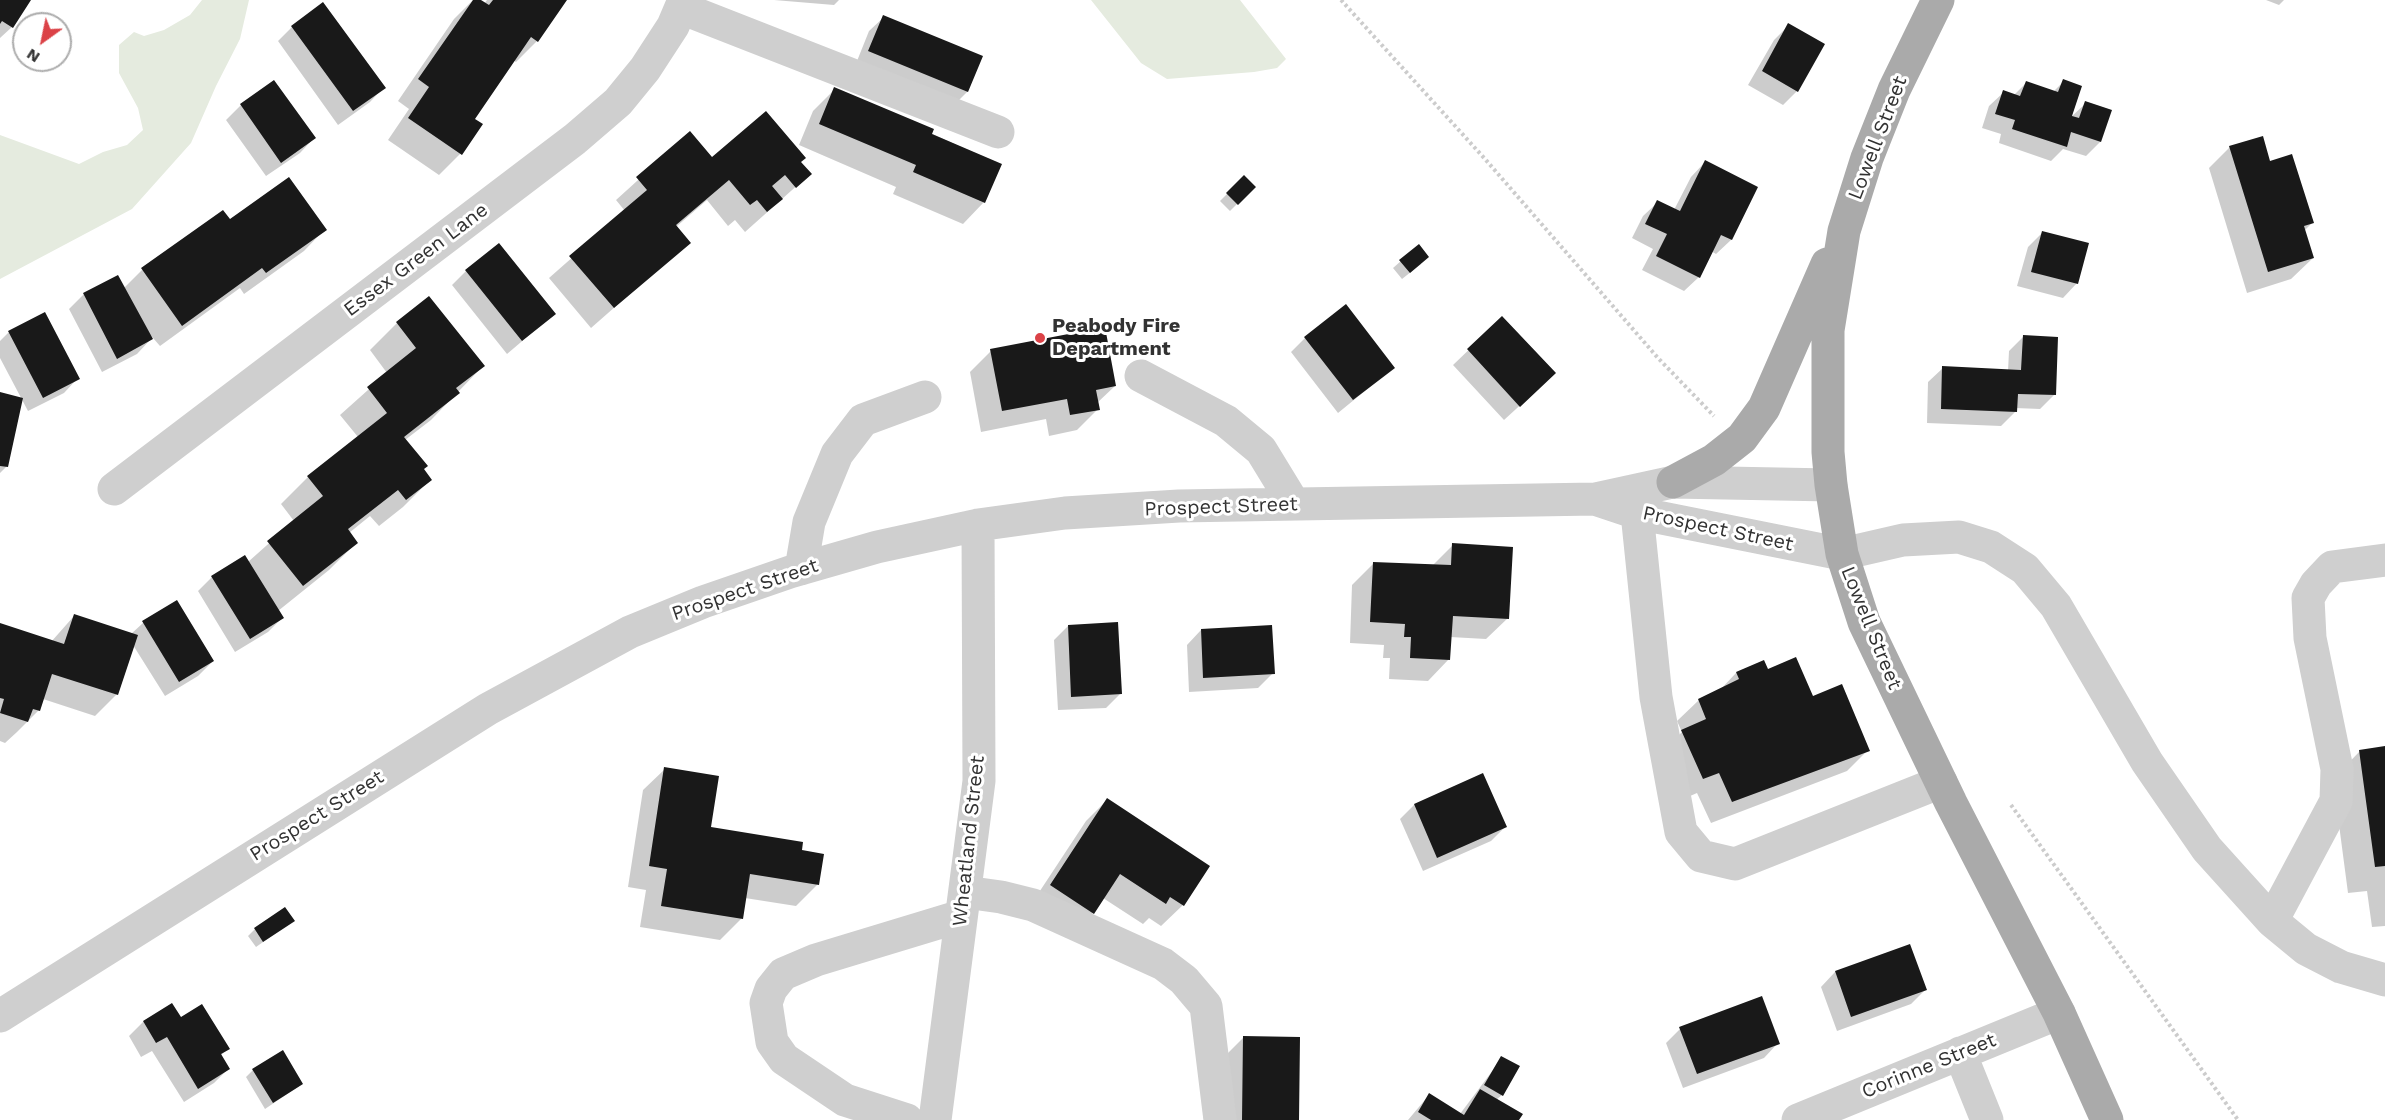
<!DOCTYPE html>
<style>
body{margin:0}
#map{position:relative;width:2385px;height:1120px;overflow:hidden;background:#fff;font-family:"Work Sans",sans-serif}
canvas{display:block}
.north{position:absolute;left:12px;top:12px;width:60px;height:60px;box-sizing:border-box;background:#fff;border:2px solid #adadad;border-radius:50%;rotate:213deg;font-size:16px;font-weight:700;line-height:24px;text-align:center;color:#323232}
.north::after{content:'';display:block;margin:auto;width:21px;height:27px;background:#db4247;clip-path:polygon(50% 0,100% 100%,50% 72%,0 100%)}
</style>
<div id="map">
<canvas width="2385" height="1120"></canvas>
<div class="north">N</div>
</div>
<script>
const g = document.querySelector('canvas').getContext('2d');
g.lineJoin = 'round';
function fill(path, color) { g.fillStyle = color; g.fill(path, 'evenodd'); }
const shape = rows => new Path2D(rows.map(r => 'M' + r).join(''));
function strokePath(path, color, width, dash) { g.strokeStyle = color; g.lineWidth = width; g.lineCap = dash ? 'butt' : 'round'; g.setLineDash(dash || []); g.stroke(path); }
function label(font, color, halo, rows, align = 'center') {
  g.font = font + ' "Work Sans",sans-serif'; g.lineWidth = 6; g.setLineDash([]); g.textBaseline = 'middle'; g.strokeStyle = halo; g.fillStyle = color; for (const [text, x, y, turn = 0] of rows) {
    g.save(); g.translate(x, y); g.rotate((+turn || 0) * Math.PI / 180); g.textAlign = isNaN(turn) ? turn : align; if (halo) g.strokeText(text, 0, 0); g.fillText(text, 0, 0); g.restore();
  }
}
fill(shape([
 [202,0,249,0,240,39,216,86,191,143,132,209,0,279,0,135,79,164,103,152,127,145,143,130,138,108,119,73,119,45,134,32,144,36,164,30,190,15],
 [1091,0,1240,0,1286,59,1277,68,1254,72,1167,79,1141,63]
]), '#e5ebdf');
fill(shape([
 [0,0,30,0,12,27,0,38],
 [473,0,484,4,487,0,565,0,537,41,516,62,513,60,473,119,460,154,439,175,388,140,409,109,398,101,454,19],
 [774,0,839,0,834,5],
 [2266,0,2284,0,2279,5],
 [884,17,981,57,967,92,953,106,855,66,869,31],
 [1789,25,1797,91,1783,105,1748,85,1774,40],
 [292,27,384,87,370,102,338,125,278,41],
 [2064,81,2070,118,2086,103,2100,142,2086,156,2063,149,2051,161,1999,143,2001,134,1982,128,1989,106,2004,92,2014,95,2026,83,2053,92],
 [274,82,314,138,300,153,266,176,226,120,241,105],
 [835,89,1000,165,984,202,963,224,893,194,896,187,799,145,813,111],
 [690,133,712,159,799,162,810,174,745,232,735,220,728,226,707,200,676,227,689,242,591,328,549,278,625,211,616,200],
 [2230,147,2269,162,2312,223,2304,231,2313,258,2291,279,2247,293,2209,168],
 [1705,162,1756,188,1731,240,1716,254,1711,251,1699,277,1684,291,1642,270,1653,249,1632,238,1643,216,1658,202,1674,210,1691,177],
 [1244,177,1254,187,1230,211,1220,201],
 [223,212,230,221,325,229,304,251,244,294,240,288,160,346,146,330,151,339,137,354,102,372,69,309,84,294,118,277,124,288,142,270],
 [2042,233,2077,283,2063,298,2017,286,2028,247],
 [1418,246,1421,264,1402,279,1393,268],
 [466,271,554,314,507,354,452,285],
 [44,314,78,378,64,393,28,411,0,358,0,341,8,333],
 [1502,318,1539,388,1504,420,1453,365],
 [397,323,483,366,431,420,405,440,430,480,403,507,379,526,370,516,349,533,356,543,329,570,278,611,282,618,268,632,235,652,198,591,212,577,248,562,294,521,281,504,308,477,358,437,340,415,387,373,370,350],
 [2023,337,2054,395,2040,409,2015,408,2015,412,2001,426,1927,423,1928,382,1943,368,2008,371,2009,351],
 [1305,338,1393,368,1338,413,1291,352],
 [991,351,1115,386,1097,403,1098,409,1077,430,1049,436,1046,419,981,432,970,372],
 [0,394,6,467,0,473],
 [1453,545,1508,618,1486,639,1450,637,1449,659,1428,681,1389,679,1390,658,1383,658,1384,645,1350,643,1352,585,1374,563,1432,566],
 [176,602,213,661,198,676,165,696,133,645,117,694,95,716,43,699,39,710,17,732,5,743,0,741,0,625,51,642,74,616,131,634,143,623],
 [1068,626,1120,694,1106,708,1058,710,1054,640],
 [1201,630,1273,673,1258,688,1189,692,1187,645],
 [1763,662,1767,671,1812,698,1868,750,1847,771,1711,823,1697,793,1681,800,1661,753,1682,732,1677,721,1699,700,1720,690,1736,673],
 [2385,748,2385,926,2372,927,2367,891,2348,893,2333,779,2360,751],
 [665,769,709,828,800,851,817,885,796,906,745,898,742,918,720,940,640,927,646,890,628,887,643,790],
 [1483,775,1505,827,1491,841,1423,871,1400,819,1414,805],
 [1107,800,1208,866,1183,905,1161,926,1149,918,1143,924,1103,898,1093,913,1072,935,1030,906,1086,821],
 [293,921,256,947,248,936,255,929],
 [1835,972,1925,990,1911,1004,1837,1031,1821,987],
 [172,1005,181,1019,228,1049,220,1056,228,1069,214,1083,184,1102,152,1051,141,1057,129,1036,143,1022],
 [1680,1029,1778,1043,1764,1058,1683,1088,1666,1043],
 [1244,1037,1298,1120,1222,1120,1222,1059],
 [1502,1058,1502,1095,1496,1100,1517,1120,1408,1120,1429,1095,1460,1114],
 [253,1070,302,1084,265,1109,246,1077]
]), '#0003');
fill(shape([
 [0,0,31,0,13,28,2,21,0,24],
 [473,0,481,0,489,5,493,0,567,0,538,42,531,37,475,119,483,124,462,155,408,118,429,87,418,79],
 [323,2,386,88,353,111,291,26],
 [883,15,983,56,968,92,868,51],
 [1788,23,1825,44,1798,92,1762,71],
 [2063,79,2082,86,2072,116,2079,118,2085,101,2112,110,2101,142,2071,132,2067,147,2012,129,2015,120,1995,114,2003,90,2020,96,2026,81,2058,92],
 [274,80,316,138,281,163,240,104],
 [834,87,934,129,932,134,1002,164,985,203,913,172,916,165,819,124],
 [766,111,806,158,801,162,812,174,796,188,785,175,772,186,783,199,767,212,757,200,750,205,729,180,676,225,691,243,614,308,569,256,647,190,636,177,690,131,712,157],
 [2263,136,2270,161,2292,154,2314,223,2304,226,2314,258,2268,272,2229,146],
 [1705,160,1758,187,1732,240,1721,235,1700,278,1656,256,1667,234,1645,224,1657,200,1680,211],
 [1244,175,1256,187,1238,205,1226,193],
 [289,177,327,230,266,273,262,268,182,326,141,268,223,210,230,219],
 [2042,231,2089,243,2078,284,2031,272],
 [499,243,556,314,522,341,465,270],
 [1419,244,1429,257,1410,273,1399,260],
 [118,275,153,339,117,359,83,293],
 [429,296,485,366,456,388,460,393,404,437,428,466,424,469,432,480,406,500,398,490,348,529,358,543,303,586,267,541,323,496,307,476,387,413,367,387,416,348,396,322],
 [1346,304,1395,368,1353,400,1304,337],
 [45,312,80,379,43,398,8,331],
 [1502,316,1556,373,1520,407,1467,349],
 [1105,327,1116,386,1096,390,1100,410,1070,415,1067,399,1002,411,990,349],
 [2023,335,2058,337,2056,395,2018,394,2017,412,1941,409,1942,366,2021,370],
 [0,392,23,398,8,467,0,466],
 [1452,543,1513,547,1509,619,1453,616,1450,660,1410,658,1411,637,1404,637,1405,624,1370,622,1373,562,1451,565],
 [245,555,284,618,250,639,211,576],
 [177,600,214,661,179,682,142,621],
 [74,614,138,635,118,695,52,674,40,711,33,709,28,722,0,713,4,699,0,698,0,623,64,644],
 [1118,622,1122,694,1071,697,1068,625],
 [1272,625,1275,674,1203,678,1201,629],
 [1796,657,1813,696,1842,684,1870,751,1732,802,1719,773,1703,779,1681,730,1706,719,1698,699,1739,679,1736,672,1764,660,1768,669],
 [2385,746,2385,866,2375,867,2359,750],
 [664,767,719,776,711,827,803,842,802,850,824,854,819,885,750,874,743,919,661,906,667,869,649,866],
 [1483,773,1507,827,1437,858,1414,804],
 [1107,798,1210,866,1184,906,1170,897,1166,904,1120,874,1094,914,1050,885],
 [285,907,295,921,263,942,254,928],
 [1910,944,1927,990,1851,1017,1835,971],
 [1762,996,1780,1044,1697,1074,1679,1027],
 [172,1003,181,1017,202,1004,230,1049,221,1054,230,1069,198,1089,167,1037,156,1043,143,1021],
 [1243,1036,1300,1037,1299,1120,1242,1120],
 [283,1050,303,1084,273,1103,252,1069],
 [1501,1056,1520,1066,1503,1096,1484,1085],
 [1480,1089,1523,1114,1519,1120,1431,1120,1418,1112,1429,1093,1464,1115]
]), '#191919');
strokePath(shape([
 [1341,0,1485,159,1658,358,1714,416],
 [2011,805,2238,1120]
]), '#ccc', 4, [3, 3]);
strokePath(shape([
 [681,8,998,132],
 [1141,376,1226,421,1261,450,1294,504],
 [114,489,575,139,618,102,645,69,673,26,684,0],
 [1595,499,1637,513,1842,554,1903,540,1959,537,1991,547,2025,569,2056,606,2147,762,2207,849,2272,921,2306,949,2341,967,2385,980],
 [1637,513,1656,697,1681,832,1701,856,1735,864,1941,782],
 [801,569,809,522,837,454,863,420,925,397],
 [965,892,1001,897,1033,905,1163,964,1184,980,1206,1006,1220,1120],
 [2272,921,2336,801,2337,769,2310,638,2308,598,2316,584,2332,567,2385,560],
 [0,1016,488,709,630,632,703,602,790,572,877,547,978,525,1065,513,1179,506,1595,499,1673,482,1831,485],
 [1960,1053,1987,1120],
 [907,1120,845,1100,784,1059,772,1042,766,1003,771,989,783,974,816,960,961,916],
 [935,1120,979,781,978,525],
 [1798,1120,2059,1013]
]), '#cfcfcf', 33);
strokePath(shape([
 [1938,0,1894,90,1867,158,1844,231,1828,330,1828,452,1831,485,1842,554,1864,622,1951,803,2059,1013,2107,1120],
 [1673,482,1714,460,1742,438,1764,408,1827,264]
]), '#aaa', 33);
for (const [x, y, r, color] of [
 [1040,338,6,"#db4247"]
]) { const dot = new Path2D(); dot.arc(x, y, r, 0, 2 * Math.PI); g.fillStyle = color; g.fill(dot); strokePath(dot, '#fff', 2); }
label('20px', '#323232', '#fff', [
 ["Lowell Street",1878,138,-69],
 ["Essex Green Lane",416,260,-37],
 ["Prospect Street",1221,507,-2],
 ["Prospect Street",1718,529,12],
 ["Prospect Street",745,590,-19],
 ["Lowell Street",1871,628,68],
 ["Prospect Street",317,816,-32],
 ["Wheatland Street",969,841,-84],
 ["Corinne Street",1929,1066,-22]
]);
label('bold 20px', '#323232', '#fff', [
 ["Peabody Fire",1052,326],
 ["Department",1052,349]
], 'left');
</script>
